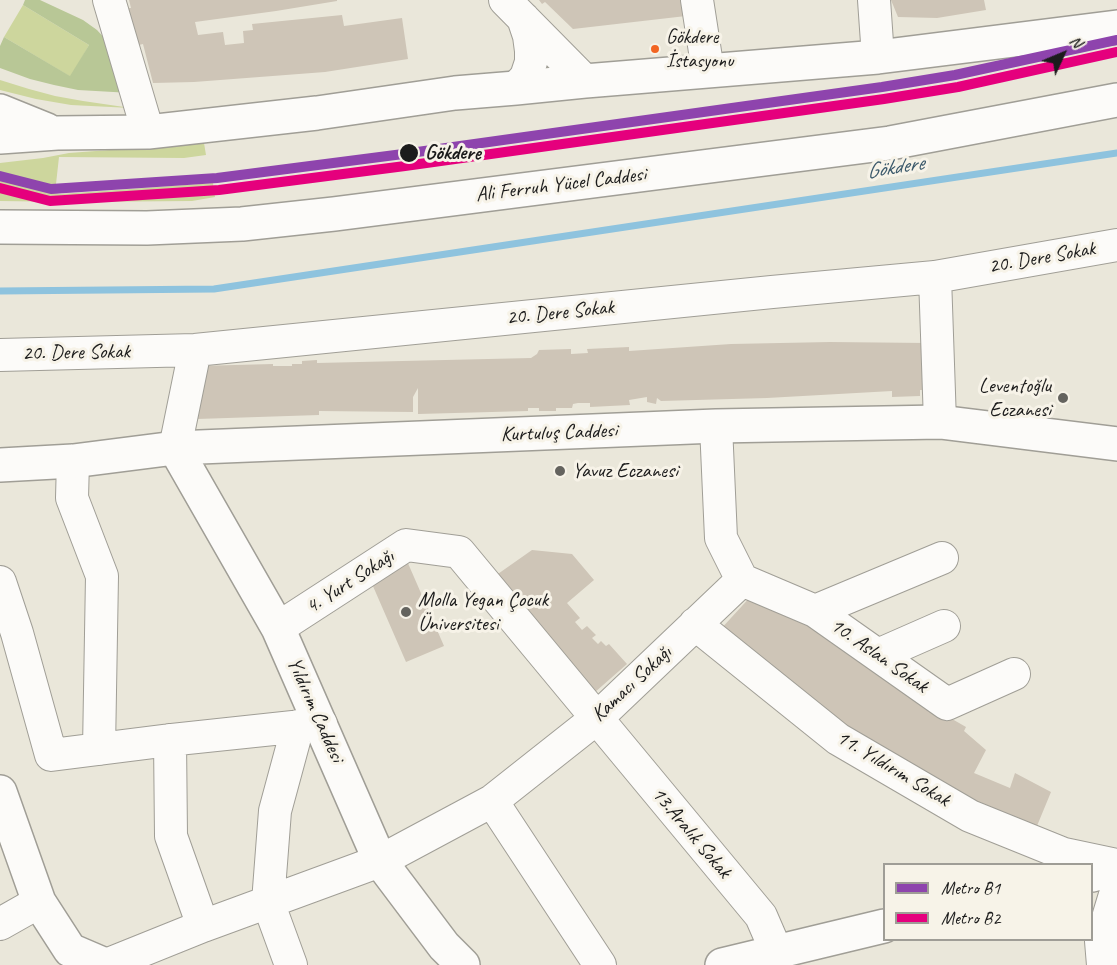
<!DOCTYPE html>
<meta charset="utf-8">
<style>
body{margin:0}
#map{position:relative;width:1117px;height:965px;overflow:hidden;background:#eae7da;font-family:Caveat,sans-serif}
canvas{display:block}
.legend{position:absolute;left:883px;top:863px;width:210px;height:78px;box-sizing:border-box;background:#f7f3e8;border:2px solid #9f9d96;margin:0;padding:8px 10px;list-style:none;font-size:18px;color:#1c1c1c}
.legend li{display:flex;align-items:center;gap:12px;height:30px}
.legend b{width:30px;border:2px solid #9f9d96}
.north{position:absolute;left:1033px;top:24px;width:60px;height:60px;-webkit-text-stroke:4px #f7f3e8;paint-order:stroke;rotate:46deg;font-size:16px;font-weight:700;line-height:24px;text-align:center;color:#1c1c1c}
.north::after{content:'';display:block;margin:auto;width:21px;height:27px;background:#1c1c1c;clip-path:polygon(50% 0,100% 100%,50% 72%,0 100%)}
</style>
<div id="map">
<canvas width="1117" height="965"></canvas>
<ul class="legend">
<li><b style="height:8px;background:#8e44ad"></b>Metro B1</li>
<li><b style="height:8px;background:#e5007d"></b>Metro B2</li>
</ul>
<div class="north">N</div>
</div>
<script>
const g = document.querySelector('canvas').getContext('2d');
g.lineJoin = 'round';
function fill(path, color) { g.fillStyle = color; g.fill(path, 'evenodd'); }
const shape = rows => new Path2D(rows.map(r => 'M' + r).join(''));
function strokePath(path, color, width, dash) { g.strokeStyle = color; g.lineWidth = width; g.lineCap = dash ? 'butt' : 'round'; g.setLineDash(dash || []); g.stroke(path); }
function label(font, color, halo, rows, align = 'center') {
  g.font = font + ' Caveat,sans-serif'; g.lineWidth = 6; g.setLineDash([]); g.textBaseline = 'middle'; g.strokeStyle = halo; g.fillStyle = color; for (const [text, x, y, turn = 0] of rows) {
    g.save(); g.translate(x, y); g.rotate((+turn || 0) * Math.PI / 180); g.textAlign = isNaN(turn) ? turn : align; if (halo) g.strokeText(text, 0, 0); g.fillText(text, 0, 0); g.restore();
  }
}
fill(shape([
 [23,5,89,45,71,77,4,37],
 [0,80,29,89,55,96,83,101,131,108,71,105,36,99,0,90],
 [204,143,206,155,184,158,59,157,55,193,61,194,213,183,215,197,192,201,72,202,0,201,0,163,43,158,69,153]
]), '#cdd69d');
fill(shape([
 [25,0,40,0,83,20,97,30,108,42,131,93,78,90,54,85,30,79,0,68,0,46,4,37,70,76,89,45,23,5]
]), '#b8c796');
strokePath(shape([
 [0,291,214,289,1117,153]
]), '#8ec3de', 7);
fill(shape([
 [129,0,337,0,337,1,276,11,195,22,198,35,223,32,225,45,244,43,243,31,253,30,252,24,342,15,344,26,402,18,408,59,325,72,194,82,153,83,143,44,139,45,128,8,131,8],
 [539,0,684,0,686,16,573,29,545,2,542,4],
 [891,0,984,0,986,10,937,18,898,17],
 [830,342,927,343,928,390,920,390,920,396,892,397,892,391,767,398,661,401,657,398,656,404,647,402,647,397,629,400,630,405,590,407,590,403,578,403,573,404,572,408,556,408,556,411,539,411,539,408,528,408,528,411,418,414,418,388,413,397,413,412,319,411,319,415,197,419,197,366,273,364,273,366,292,366,292,364,302,364,302,361,317,360,317,363,531,358,537,354,539,350,571,349,571,354,588,353,587,349,629,347,629,351,731,344],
 [532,550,572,554,594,580,567,603,580,618,575,622,582,630,587,626,596,635,592,638,598,644,601,641,606,646,609,644,627,664,594,693,495,576],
 [407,561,444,646,406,662,369,577],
 [753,594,780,599,926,704,966,727,964,731,986,750,974,773,1010,788,1015,773,1051,792,1032,838,817,716,719,631]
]), '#cec5b7');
const minor = shape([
 [109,0,148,132],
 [505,0,585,81],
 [697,0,708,71],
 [874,0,878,57],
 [516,88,526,77,531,62,531,51,529,36,523,18],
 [935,277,940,422],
 [0,355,195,350,772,292,935,277,1117,245],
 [175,448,195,350],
 [73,461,72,498,102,576,99,749],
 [742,580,815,611,947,704,1014,674],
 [0,582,17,633,51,755,170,740,321,724],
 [815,611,942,558],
 [695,624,838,739,970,816,1064,854,1117,865],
 [278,628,406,545,459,552,761,916,777,953],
 [878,655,944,626],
 [170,740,171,836,203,926],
 [492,801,600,965],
 [0,924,39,902],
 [106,965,203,926,380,861,492,801,597,718,742,580,721,538,716,426],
 [291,965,268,902,275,811,298,726],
 [1103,965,1101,941,1117,888]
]);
const major = shape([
 [0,111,47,130],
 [0,137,57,133,148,132,317,113,455,93,516,88,585,81,878,57,1117,27],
 [0,227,147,228,242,224,334,214,890,143,1117,100],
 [175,448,278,628,380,861,444,946,463,965],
 [0,465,73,461,175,448,716,426,940,422,1117,444],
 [0,792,39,902,70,950,105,965],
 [1092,875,1117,868],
 [722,965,884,926]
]);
strokePath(minor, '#a09e96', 34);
strokePath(major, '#a09e96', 36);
strokePath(minor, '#fcfbf9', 32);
strokePath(major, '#fcfbf9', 33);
strokePath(shape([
 [0,176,51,189,217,178,403,154,882,87,955,75,1117,40]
]), '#8e44ad', 10);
strokePath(shape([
 [0,188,50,201,219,190,405,166,884,99,958,87,1117,52]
]), '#e5007d', 10);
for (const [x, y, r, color] of [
 [655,49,5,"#f26522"],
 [409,153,10,"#1c1c1c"],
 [1063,398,6,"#64635e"],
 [560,471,6,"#64635e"],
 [406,612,6,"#64635e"]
]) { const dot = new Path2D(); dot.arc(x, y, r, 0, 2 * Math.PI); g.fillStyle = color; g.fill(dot); strokePath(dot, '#f7f3e8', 2); }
label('20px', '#1c1c1c', '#f7f3e8', [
 ["Gökdere",666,38],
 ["İstasyonu",666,62]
], 'left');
label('bold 21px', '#1c1c1c', '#f7f3e8', [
 ["Gökdere",425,153]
], 'left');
label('21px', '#1c1c1c', '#f7f3e8', [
 ["Ali Ferruh Yücel Caddesi",561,185,-7],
 ["20. Dere Sokak",1042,258,-10],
 ["20. Dere Sokak",560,313,-6],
 ["20. Dere Sokak",76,353,-1],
 ["Kurtuluş Caddesi",559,433,-2],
 ["4. Yurt Sokağı",350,582,-33],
 ["10. Aslan Sokak",879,656,35],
 ["Kamacı Sokağı",632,684,-43],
 ["Yıldırım Caddesi",315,710,66],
 ["11. Yıldırım Sokak",893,769,31],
 ["13.Aralık Sokak",691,833,50]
]);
label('21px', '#1c1c1c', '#f7f3e8', [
 ["Leventoğlu",1051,386,"right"],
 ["Eczanesi",1051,410,"right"],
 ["Yavuz Eczanesi",572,471],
 ["Molla Yegan Çocuk",418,600],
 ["Üniversitesi",418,624]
], 'left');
label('italic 22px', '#3a586a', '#f7f3e8', [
 ["Gökdere",895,168,-9]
]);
</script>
